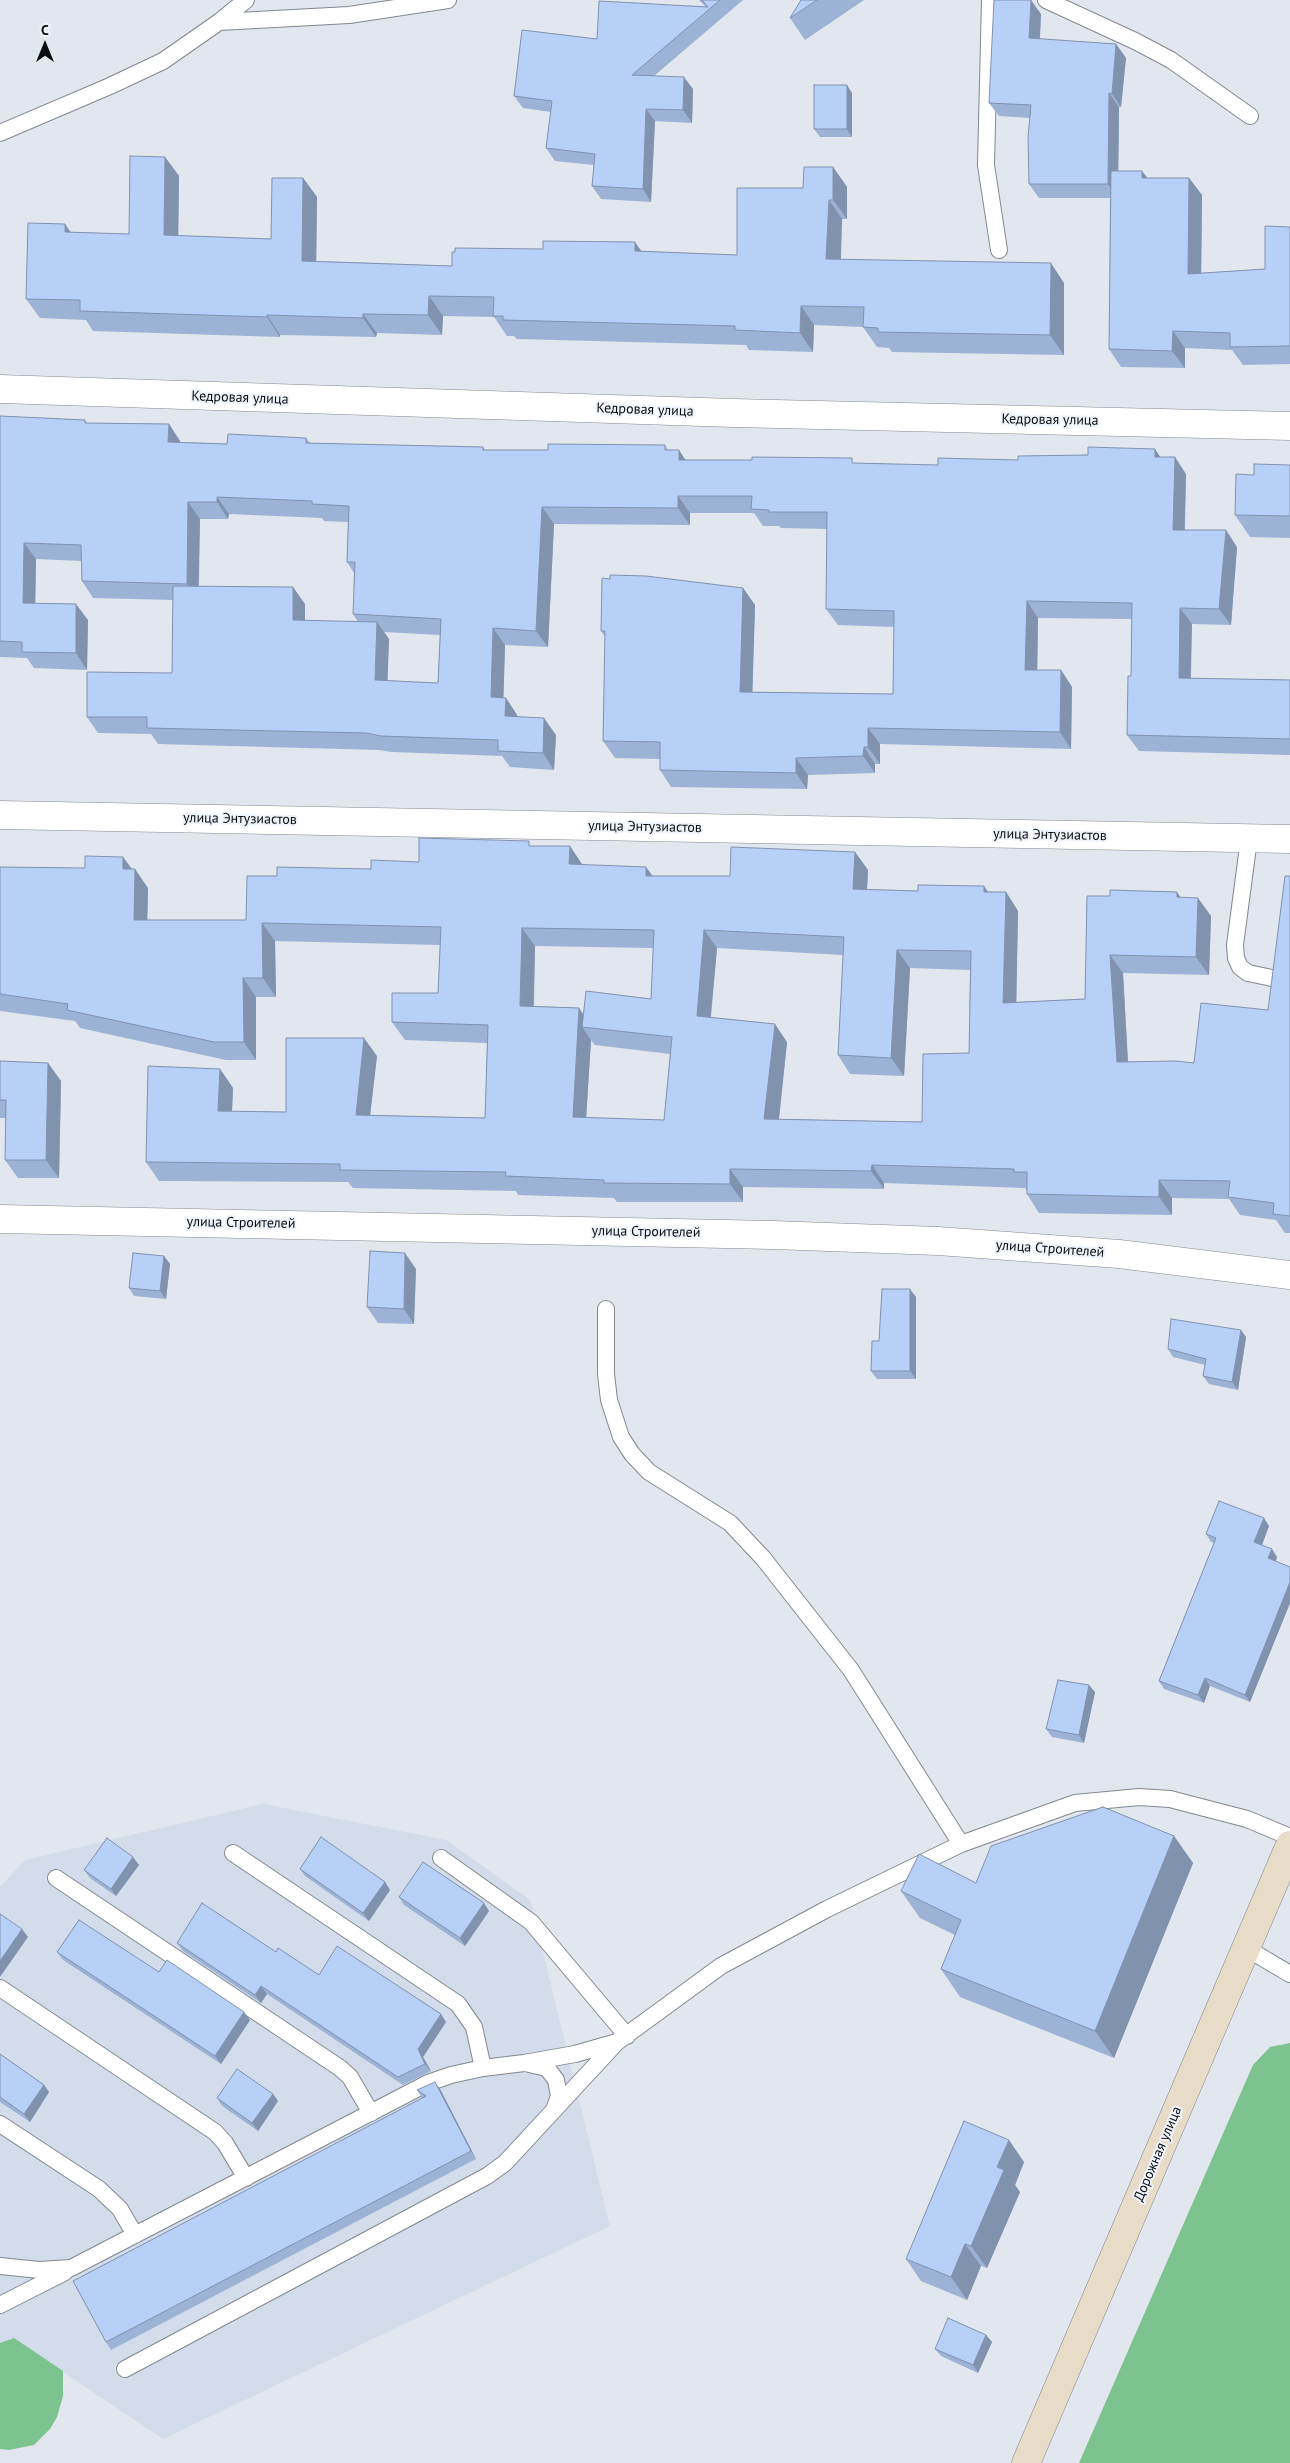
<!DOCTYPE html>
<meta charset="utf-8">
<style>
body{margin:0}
#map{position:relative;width:1290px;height:2463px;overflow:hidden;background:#e1e6ef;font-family:"PT Sans",sans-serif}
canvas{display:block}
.north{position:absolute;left:20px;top:20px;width:50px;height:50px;-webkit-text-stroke:4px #eef3fc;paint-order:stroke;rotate:0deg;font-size:14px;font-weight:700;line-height:20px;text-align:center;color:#0c0d10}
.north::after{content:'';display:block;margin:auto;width:18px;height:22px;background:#0c0d10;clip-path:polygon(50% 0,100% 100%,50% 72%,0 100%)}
</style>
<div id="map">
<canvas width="1290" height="2463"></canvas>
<div class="north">С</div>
</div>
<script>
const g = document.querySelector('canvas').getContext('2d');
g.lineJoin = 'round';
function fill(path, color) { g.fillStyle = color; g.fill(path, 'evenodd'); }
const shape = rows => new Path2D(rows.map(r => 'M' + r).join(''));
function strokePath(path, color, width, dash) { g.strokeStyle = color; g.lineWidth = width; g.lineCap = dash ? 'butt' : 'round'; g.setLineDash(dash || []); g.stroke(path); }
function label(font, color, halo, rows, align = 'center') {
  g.font = font + ' "PT Sans",sans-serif'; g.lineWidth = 4; g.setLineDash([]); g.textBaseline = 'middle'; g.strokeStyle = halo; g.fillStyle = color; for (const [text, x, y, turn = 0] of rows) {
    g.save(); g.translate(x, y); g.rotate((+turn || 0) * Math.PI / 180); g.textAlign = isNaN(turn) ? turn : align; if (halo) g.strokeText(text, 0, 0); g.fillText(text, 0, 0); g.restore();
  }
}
fill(shape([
 [263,1804,446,1840,530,1900,610,2226,163,2439,14,2339,0,2343,0,1887,25,1860]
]), '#d3dceb');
fill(shape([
 [1290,2043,1290,2463,1079,2463,1253,2065,1270,2047],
 [14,2338,63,2371,63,2396,57,2417,50,2429,34,2445,9,2450,0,2449,0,2343]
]), '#7cc38f');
const lane = shape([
 [990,0,986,165,999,250],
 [1046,0,1135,41,1171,60,1250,116],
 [219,22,349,15,448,0],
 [0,133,110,86,163,61,219,22,246,0],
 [1249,839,1235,945,1236,958,1240,967,1248,973,1272,978],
 [606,1309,606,1374,609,1400,621,1437,632,1454,649,1472,730,1523,763,1558,851,1670,961,1844],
 [233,1853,458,2004,474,2027,483,2068],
 [441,1858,531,1922,627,2036],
 [56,1878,340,2068,350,2077,371,2113],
 [1246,1948,1290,1974],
 [0,1988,215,2132,225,2143,246,2178],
 [529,2064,547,2068,556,2080,559,2096,554,2110],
 [0,2124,99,2189,120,2209,135,2235],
 [0,2266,39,2270,71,2268,428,2083,451,2075,483,2068,524,2063,575,2054,617,2042,721,1966,827,1909,961,1844,1075,1803,1139,1797,1170,1799,1247,1819,1290,1837],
 [0,2305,65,2272],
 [125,2369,487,2176,505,2163,617,2042]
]);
const street = shape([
 [0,389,733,413,1290,426],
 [0,815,1290,839],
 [0,1219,773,1235,938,1241,1119,1254,1290,1275]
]);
const secondary = shape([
 [1026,2463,1290,1845]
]);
strokePath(lane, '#83888f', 18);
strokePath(street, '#83888f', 29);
strokePath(secondary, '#83888f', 29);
strokePath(lane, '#fff', 16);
strokePath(street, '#fff', 28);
strokePath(secondary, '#e8dcc8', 28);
fill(shape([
 [699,0,743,0,654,76,693,89,692,123,655,121,651,202,601,199,592,186,594,165,555,161,546,148,551,112,523,108,514,96,597,39,706,7],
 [801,0,864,0,805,40,790,18],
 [1041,14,1040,39,1116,44,1126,58,1121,107,1119,107,1118,171,1142,171,1147,178,1189,178,1202,195,1201,273,1265,269,1290,227,1290,364,1243,365,1232,350,1185,348,1185,368,1121,367,1109,349,1110,198,1039,198,1029,184,1030,118,999,116,989,103],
 [852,93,852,137,820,137,814,129],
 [165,157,179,176,178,236,271,239,303,178,317,197,316,261,452,266,642,251,737,255,803,188,833,167,847,187,847,219,842,219,841,259,1064,283,1064,355,892,352,889,348,877,347,863,327,814,325,813,352,749,350,746,345,517,339,514,336,507,336,494,317,443,316,442,335,377,333,376,337,280,335,280,337,93,331,86,320,40,318,26,299,71,232,129,234],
 [0,416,85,420,87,423,169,424,180,441,180,442,227,444,306,438,310,443,483,447,485,450,548,450,665,445,668,450,686,460,938,465,1018,460,1155,449,1160,457,1186,474,1185,530,1237,547,1231,625,1192,624,1191,678,1290,680,1290,755,1139,751,1127,735,1131,676,1132,619,1038,618,1037,670,1061,670,1072,687,1071,749,880,744,880,764,875,764,875,773,808,775,807,789,671,787,660,770,660,759,615,758,603,741,605,637,601,631,743,588,755,605,752,692,893,694,894,627,838,625,826,609,827,529,781,528,779,526,763,526,754,513,690,513,690,525,554,524,548,647,505,645,503,698,506,698,517,715,517,716,556,735,554,770,510,767,502,756,392,752,378,750,158,744,151,734,98,733,87,717,172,673,173,600,93,598,82,581,82,561,36,559,35,603,88,620,87,670,34,668,27,658,0,657],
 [229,514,322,518,324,521,348,522,347,562,354,573,353,614,358,622,305,620,305,604,199,586,200,519,228,519],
 [384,632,440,635,438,683,387,681,389,639],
 [1290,465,1290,538,1250,537,1235,515,1254,475],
 [533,846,582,865,646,867,652,876,730,876,855,852,868,870,867,890,1006,892,1018,911,1016,1002,1085,999,1087,896,1181,898,1211,916,1209,975,1123,973,1128,1062,1194,1063,1268,1010,1290,876,1290,1233,1285,1233,1276,1220,1240,1215,1229,1199,1172,1198,1172,1215,1039,1213,1027,1194,1027,1191,1025,1188,884,1183,884,1189,743,1187,743,1202,617,1202,614,1198,518,1195,516,1191,353,1188,348,1182,159,1181,146,1162,220,1069,233,1088,232,1112,286,1112,377,1056,370,1115,485,1118,487,1043,405,1040,392,1022,438,993,440,945,275,941,276,997,256,997,256,1060,226,1060,80,1028,75,1021,0,1011,0,867,132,869,148,888,147,920,246,920,277,876,371,869],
 [535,946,653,948,651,999,583,1015,579,1008,534,1006],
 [717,948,843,955,838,1055,850,1074,904,1076,910,968,970,970,969,1053,922,1122,779,1119,787,1042,711,1017],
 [591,1040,595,1045,670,1054,664,1120,586,1118],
 [0,1061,48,1063,61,1081,59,1178,18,1178,5,1160,6,1118,0,1118],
 [164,1256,170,1264,166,1299,134,1296,129,1288],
 [416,1269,414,1324,378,1323,367,1307],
 [916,1297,916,1379,877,1379,871,1371,879,1341],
 [1246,1337,1238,1390,1209,1384,1203,1376,1205,1365,1173,1357,1168,1349],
 [1269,1526,1262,1545,1277,1557,1276,1561,1290,1567,1290,1603,1250,1702,1210,1686,1204,1703,1164,1689,1159,1681,1214,1543,1211,1542,1206,1534],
 [1095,1692,1084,1743,1052,1737,1046,1729],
 [1174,1836,1193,1863,1114,2058,960,1997,941,1969,955,1935,920,1918,901,1891,976,1883],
 [139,1865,116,1896,90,1878,84,1870],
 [300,1869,385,1882,390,1890,369,1921,305,1876],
 [399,1897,489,1911,465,1946,404,1905],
 [177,1943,276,1952,319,1975,446,2022,423,2057,431,2071,403,2085,267,1994,261,2003,183,1951],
 [57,1952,159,1972,250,2020,221,2064,63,1960],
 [0,2054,44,2085,49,2092,30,2122,0,2102],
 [440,2089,476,2159,111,2350,106,2342,422,2098,417,2090],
 [273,2094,278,2101,258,2131,222,2106,217,2098],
 [1024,2162,1015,2185,1020,2192,987,2268,981,2266,967,2300,921,2281,906,2259],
 [986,2335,992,2342,978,2373,941,2356,935,2349]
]), '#9db3d5');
fill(shape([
 [1031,0,1041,14,1039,52,1029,38],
 [1116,44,1126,58,1121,107,1112,94],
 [684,77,693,89,692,123,683,110],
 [847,85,852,93,852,137,847,129],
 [1109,93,1119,107,1118,198,1108,184],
 [646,109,655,121,651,202,643,189],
 [165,157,179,176,178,255,164,235],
 [833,167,847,187,847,219,833,200],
 [1142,171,1155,188,1142,178],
 [303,178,317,197,316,280,302,261],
 [1189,178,1202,195,1201,291,1188,274],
 [829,200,842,219,840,279,826,259],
 [65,224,79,244,65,232],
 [635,242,649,262,635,251],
 [1051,263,1064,283,1064,355,1050,335],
 [429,296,443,316,442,335,428,315],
 [801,306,814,325,813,352,800,333],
 [363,314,377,333,376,337,363,318],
 [267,315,280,335,280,337,267,317],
 [1173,331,1185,348,1185,368,1172,351],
 [169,424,180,441,180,459,168,442],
 [1155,449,1166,466,1155,457],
 [679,450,690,467,679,460],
 [1175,457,1186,474,1184,547,1173,530],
 [678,496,690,513,690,525,678,508],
 [217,497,229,514,228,519,217,502],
 [188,502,200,519,198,601,187,584],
 [542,507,554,524,548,647,536,631],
 [1226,530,1237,547,1231,625,1219,609],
 [24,543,36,559,35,620,23,603],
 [293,587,305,604,305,637,293,620],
 [743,588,755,605,752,708,740,692],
 [1027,601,1038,618,1037,686,1025,670],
 [76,604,88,620,87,670,76,653],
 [1180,608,1192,624,1190,694,1179,678],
 [377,622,389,639,387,697,375,680],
 [493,628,505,645,503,714,491,697],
 [1061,670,1072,687,1071,749,1060,732],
 [506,698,517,715,517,732,505,716],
 [544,718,556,735,554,770,543,753],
 [868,728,880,744,880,764,868,747],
 [864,747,875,764,875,773,863,756],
 [796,758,808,775,807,789,796,773],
 [570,846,582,864,569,864],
 [855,852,868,870,866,907,853,889],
 [123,857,135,873,135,869,148,888,147,938,134,920,123,869],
 [646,867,659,885,646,876],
 [984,886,997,905,984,892],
 [1006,892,1018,911,1016,1021,1003,1003],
 [1177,892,1189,910,1177,897],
 [1198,898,1211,916,1209,975,1196,957],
 [262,923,275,941,276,997,263,978],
 [522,928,535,946,533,1024,520,1006],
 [704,930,717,948,709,1034,697,1016],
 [897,950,910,968,904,1076,891,1058],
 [1110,955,1123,973,1129,1081,1117,1062],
 [243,978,256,997,256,1060,244,1042],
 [579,1008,592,1027,582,1027,591,1040,585,1136,573,1117],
 [775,1024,787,1042,777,1137,764,1119],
 [364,1038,377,1056,368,1133,356,1115],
 [48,1063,61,1081,59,1178,46,1160],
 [220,1069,233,1088,231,1130,218,1111],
 [872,1165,884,1183,884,1189,871,1171],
 [730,1169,743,1187,743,1202,730,1184],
 [1159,1180,1172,1198,1172,1215,1159,1197],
 [405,1253,416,1269,414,1324,404,1309],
 [164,1256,170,1264,166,1299,160,1291],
 [910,1289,916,1297,916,1379,910,1371],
 [1241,1330,1246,1337,1238,1390,1232,1382],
 [1264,1518,1269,1526,1260,1550,1254,1542],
 [1272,1549,1277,1557,1274,1566,1268,1558],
 [1290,1582,1290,1603,1250,1702,1245,1695],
 [1205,1678,1210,1686,1204,1703,1198,1695],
 [1089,1685,1095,1692,1084,1743,1079,1735],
 [1174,1836,1193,1863,1114,2058,1095,2031],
 [133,1857,139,1865,116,1896,111,1889],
 [385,1882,390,1890,369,1921,363,1913],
 [484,1903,489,1911,465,1946,460,1938],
 [22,1929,28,1937,0,1977,0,1961],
 [261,1986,267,1994,261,2003,255,1995],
 [244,2012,250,2020,221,2064,215,2056],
 [441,2014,446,2022,423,2057,431,2071,425,2064,418,2049],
 [435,2082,440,2089,476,2159,471,2151],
 [44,2085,49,2092,30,2122,24,2114],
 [273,2094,278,2101,258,2131,252,2123],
 [1009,2140,1024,2162,1015,2185,1020,2192,987,2268,971,2246,997,2167],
 [965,2244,981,2266,967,2300,951,2277],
 [986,2335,992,2342,978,2373,973,2365]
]), '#8092ae');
const building = shape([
 [702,0,720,0,632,75,684,77,683,110,646,109,643,189,592,186,595,154,546,148,552,101,514,96,522,30,597,39,599,1,708,7,702,0],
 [801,0,817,0,790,18,801,0],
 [994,0,1031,0,1029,38,1116,44,1112,94,1109,93,1108,184,1029,184,1028,137,1031,105,989,103,994,0],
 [814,85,847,85,847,129,814,129,814,85],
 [130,156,165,157,164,235,271,239,272,178,303,178,302,261,452,266,452,252,455,252,455,248,543,249,543,241,635,242,635,251,737,255,737,188,803,188,804,167,833,167,833,200,829,200,826,259,1051,263,1050,335,878,332,878,328,863,327,864,307,801,306,800,333,735,330,735,326,503,320,503,316,493,316,494,297,429,296,428,315,363,314,363,318,267,315,267,317,80,311,80,300,26,299,28,223,65,224,65,232,129,234,130,156],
 [1111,171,1142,171,1142,178,1189,178,1188,274,1265,269,1265,226,1290,227,1290,346,1230,347,1230,333,1173,331,1172,351,1109,349,1111,171],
 [0,416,85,420,85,423,169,424,168,442,227,444,228,434,306,438,306,443,483,447,483,450,548,450,548,444,665,445,665,450,679,450,679,460,752,460,752,457,852,458,852,463,938,465,938,458,1018,460,1018,456,1088,455,1088,447,1155,449,1155,457,1175,457,1173,530,1226,530,1219,609,1180,608,1179,678,1290,680,1290,739,1127,735,1128,676,1131,676,1132,603,1027,601,1025,670,1061,670,1060,732,868,728,868,747,864,747,863,756,796,758,796,773,660,770,660,742,603,741,605,631,601,631,602,578,610,579,610,575,646,576,743,588,740,692,893,694,894,611,826,609,827,512,769,512,769,510,751,509,752,496,678,496,678,508,542,507,536,631,493,628,491,697,506,698,505,716,544,718,543,753,498,751,498,740,381,736,366,733,147,728,147,717,87,717,87,672,172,673,173,586,293,587,293,620,377,622,375,680,438,683,441,619,353,614,355,562,347,562,349,506,312,504,312,501,217,497,217,502,188,502,187,584,82,581,81,545,24,543,23,603,76,604,76,653,22,652,22,642,0,641,0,416],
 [1254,464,1290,465,1290,516,1235,515,1236,474,1254,475,1254,464],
 [419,838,529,841,529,846,570,846,569,864,646,867,646,876,730,876,731,847,855,852,853,889,918,891,918,885,984,886,984,892,1006,892,1003,1003,1085,999,1087,896,1110,896,1110,890,1177,892,1177,897,1198,898,1196,957,1110,955,1117,1062,1176,1061,1194,1063,1201,1003,1268,1010,1285,876,1290,876,1290,1216,1273,1214,1274,1203,1228,1197,1230,1181,1159,1180,1159,1197,1027,1194,1027,1172,1014,1172,1014,1169,872,1165,871,1171,730,1169,730,1184,604,1183,604,1180,505,1176,506,1172,340,1170,340,1164,146,1162,148,1066,220,1069,218,1111,286,1112,286,1038,364,1038,356,1115,485,1118,488,1025,392,1022,392,993,438,993,441,927,262,923,263,978,243,978,244,1042,214,1042,67,1010,68,1004,0,994,0,867,85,868,85,856,123,857,123,869,135,869,134,920,246,920,247,876,277,876,277,867,371,869,371,860,419,862,419,838],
 [522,928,654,930,651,999,586,991,582,1027,672,1037,664,1120,573,1117,579,1008,520,1006,522,928],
 [704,930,844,937,838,1055,891,1058,897,950,971,951,969,1053,923,1054,922,1122,764,1119,775,1024,697,1016,704,930],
 [0,1061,48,1063,46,1160,5,1160,6,1100,0,1100,0,1061],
 [370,1251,405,1253,404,1309,367,1307,370,1251],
 [133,1253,164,1256,160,1291,129,1288,133,1253],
 [882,1289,910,1289,910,1371,871,1371,872,1341,879,1341,882,1289],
 [1171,1319,1241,1330,1232,1382,1203,1376,1206,1359,1168,1349,1171,1319],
 [1219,1501,1264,1518,1254,1542,1272,1549,1268,1558,1290,1567,1290,1582,1245,1695,1205,1678,1198,1695,1159,1681,1216,1538,1206,1534,1219,1501],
 [1058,1680,1089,1685,1079,1735,1046,1729,1058,1680],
 [1103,1807,1174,1836,1095,2031,941,1969,961,1920,901,1891,919,1854,976,1883,991,1846,1103,1807],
 [321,1837,385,1882,363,1913,300,1869,321,1837],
 [107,1838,133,1857,111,1889,84,1870,107,1838],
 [423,1862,484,1903,460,1938,399,1897,423,1862],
 [202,1903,276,1952,278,1948,319,1975,337,1946,441,2014,418,2049,425,2064,398,2077,261,1986,255,1995,177,1943,202,1903],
 [0,1914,22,1929,0,1961,0,1914],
 [79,1920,159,1972,167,1960,244,2012,215,2056,57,1952,79,1920],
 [0,2054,44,2085,24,2114,0,2097,0,2054],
 [237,2069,273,2094,252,2123,217,2098,237,2069],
 [435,2082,471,2151,106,2342,73,2281,426,2096,417,2090,435,2082],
 [964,2121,1009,2140,997,2167,1004,2170,971,2246,965,2244,951,2277,906,2259,964,2121],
 [948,2318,986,2335,973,2365,935,2349,948,2318]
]);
fill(building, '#b7d0f8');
strokePath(building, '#8092ae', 1);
label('14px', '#0c0d10', '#eef3fc', [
 ["Кедровая улица",240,398,2],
 ["Кедровая улица",645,410,2],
 ["Кедровая улица",1050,420,1],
 ["улица Энтузиастов",240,819,1],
 ["улица Энтузиастов",645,827,1],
 ["улица Энтузиастов",1050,835,1],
 ["улица Строителей",241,1223,1],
 ["улица Строителей",646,1232,1],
 ["улица Строителей",1050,1249,4],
 ["Дорожная улица",1158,2154,-67]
]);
</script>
